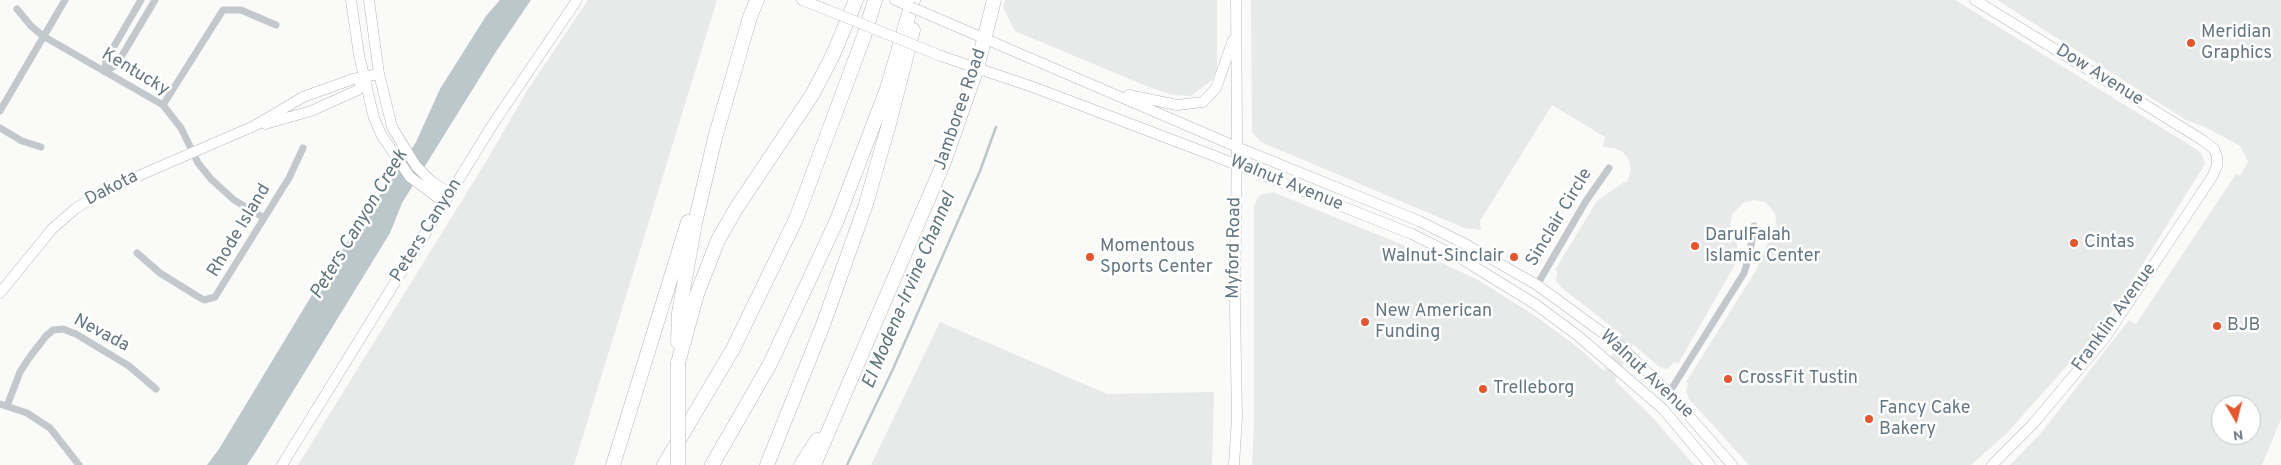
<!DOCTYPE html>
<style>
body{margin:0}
#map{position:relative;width:2281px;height:465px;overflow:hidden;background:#fafaf8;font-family:Overpass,sans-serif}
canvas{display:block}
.north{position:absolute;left:2211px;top:395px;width:50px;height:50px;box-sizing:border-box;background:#fff;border:1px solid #c1c8cd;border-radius:50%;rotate:172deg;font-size:14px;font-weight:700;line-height:20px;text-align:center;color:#657683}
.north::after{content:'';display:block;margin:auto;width:18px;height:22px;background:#e4572e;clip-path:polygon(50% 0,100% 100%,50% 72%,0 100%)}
</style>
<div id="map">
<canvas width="2281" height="465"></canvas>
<div class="north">N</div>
</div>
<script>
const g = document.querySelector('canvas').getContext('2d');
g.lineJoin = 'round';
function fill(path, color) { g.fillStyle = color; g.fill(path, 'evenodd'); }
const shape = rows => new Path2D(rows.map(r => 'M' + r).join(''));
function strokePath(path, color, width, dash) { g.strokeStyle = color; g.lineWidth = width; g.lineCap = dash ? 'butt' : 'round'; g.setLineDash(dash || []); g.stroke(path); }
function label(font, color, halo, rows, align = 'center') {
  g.font = font + ' Overpass,sans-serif'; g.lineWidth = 5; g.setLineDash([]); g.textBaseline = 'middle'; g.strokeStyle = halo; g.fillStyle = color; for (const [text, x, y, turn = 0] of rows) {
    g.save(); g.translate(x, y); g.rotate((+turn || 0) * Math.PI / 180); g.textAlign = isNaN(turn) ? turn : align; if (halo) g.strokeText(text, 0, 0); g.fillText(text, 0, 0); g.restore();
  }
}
fill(shape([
 [588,0,717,0,574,465,298,465,487,160,527,91],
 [1005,0,1217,0,1217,68,1212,80,1191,96,1173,95,1146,86,1015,31,1003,7],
 [1251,0,1955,0,2196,149,2201,153,2205,164,2121,299,2090,340,2006,434,1971,465,1749,465,1689,399,1686,391,1688,384,1686,382,1755,272,1771,236,1774,236,1777,229,1775,213,1771,208,1765,202,1754,200,1743,203,1732,214,1730,228,1737,245,1737,261,1678,364,1675,362,1667,369,1659,367,1633,344,1615,381,1652,417,1694,465,1252,465,1254,424,1254,205,1260,195,1273,192,1408,247,1478,280,1537,317,1581,350,1604,371,1622,335,1561,287,1556,281,1557,272,1555,270,1597,201,1624,182,1627,182,1631,170,1629,160,1623,152,1615,148,1603,147,1605,137,1552,105,1480,221,1481,230,1464,228,1261,142,1252,132],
 [1997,0,2281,0,2281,419,2262,465,2010,465,2041,433,2129,320,2136,324,2236,174,2240,176,2248,162,2240,146,2207,128,2186,120],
 [2221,405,2251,405,2251,435,2221,435],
 [940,322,1107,394,1214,392,1212,465,871,465]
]), '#e8e9e9');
fill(shape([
 [500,0,531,0,497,50,402,203,390,233,257,450,247,465,207,465,219,449,321,280,331,270,359,222,395,175,416,142,440,89,486,16]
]), '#bbc7cb');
strokePath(shape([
 [847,465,893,369,980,171,996,127]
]), '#bbc7cb', 2.5);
const secondary = shape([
 [351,0,359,55,374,118,382,136,410,177,445,203],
 [369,0,379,74,392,127,416,166,431,181,450,194],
 [802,0,840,15],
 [895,0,911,7],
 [1975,0,2204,141,2214,149,2217,157,2217,166,2212,177,2105,338,2033,424,1992,465],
 [918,10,1237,147,1419,221,1467,245,1537,285,1618,344,1669,393,1732,465],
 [941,56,1033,87,1212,155,1412,234,1460,258,1535,304,1577,335,1663,409,1710,465],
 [1129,95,1177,105,1203,102,1216,88,1233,40],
 [265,124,311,111,358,90,364,78],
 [0,293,52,229,75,209,101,192,254,126,303,97,353,79,379,74],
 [282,465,493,124,577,0],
 [1234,465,1237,417,1235,308,1237,130,1236,0]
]);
const highway = shape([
 [678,342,679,313,695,223,715,138,750,17,757,0],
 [678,363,697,294,718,240,737,207,812,95,832,57,856,0],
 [613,465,688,222],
 [664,465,733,349,796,219,864,36,875,0],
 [712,465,770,364,837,220,887,89,913,0],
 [767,465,823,325,866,204,889,124,913,30],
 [801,465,817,440],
 [814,465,944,162,977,68,994,0]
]);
strokePath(secondary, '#b3babf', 11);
strokePath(highway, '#b4b9bd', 15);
strokePath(shape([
 [17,9,31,26,43,36,163,105,181,128,198,163,211,179,234,200,264,218],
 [105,72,117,64,155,0],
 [105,72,106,60,141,0],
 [163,105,223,10,241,10,276,25],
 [0,111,65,0],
 [0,128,22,141,41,147],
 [137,253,160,273,197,296,204,300,215,297,289,178,303,148],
 [1537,285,1586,201,1609,168],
 [1669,393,1744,273,1750,253,1754,226],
 [0,404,27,413,50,428,79,465],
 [7,406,20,372,29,358,46,336,53,330,63,329,76,334,129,366,156,389]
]), '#c3c8cc', 7);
strokePath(secondary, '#fff', 10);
strokePath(highway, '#fff', 14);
const secondaryBridge = shape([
 [911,7,918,10],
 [840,15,941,56]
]);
const highwayBridge = shape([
 [678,363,678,465]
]);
strokePath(secondaryBridge, '#b3babf', 11, []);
strokePath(highwayBridge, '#b4b9bd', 15, []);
strokePath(secondaryBridge, '#fff', 10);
strokePath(highwayBridge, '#fff', 14);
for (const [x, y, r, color] of [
 [2191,43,5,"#e4572e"],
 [2074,243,5,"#e4572e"],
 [1695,246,5,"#e4572e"],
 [1090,257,5,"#e4572e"],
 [1514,257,5,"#e4572e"],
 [1365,322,5,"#e4572e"],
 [2217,326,5,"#e4572e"],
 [1728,379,5,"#e4572e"],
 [1483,389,5,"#e4572e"],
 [1869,419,5,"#e4572e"]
]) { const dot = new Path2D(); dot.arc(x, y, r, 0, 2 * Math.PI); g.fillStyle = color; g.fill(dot); strokePath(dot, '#fff', 2); }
label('18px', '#657683', '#fff', [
 ["Meridian",2201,33],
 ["Graphics",2201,54],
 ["DarulFalah",1705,236],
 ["Islamic Center",1705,257],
 ["Cintas",2084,243],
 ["Momentous",1100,247],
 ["Sports Center",1100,268],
 ["Walnut-Sinclair",1504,257,"right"],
 ["New American",1375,312],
 ["Funding",1375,333],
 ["BJB",2227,326],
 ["CrossFit Tustin",1738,379],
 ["Trelleborg",1493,389],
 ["Fancy Cake",1879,409],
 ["Bakery",1879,430]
], 'left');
label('18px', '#657683', '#fff', [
 ["Kentucky",135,73,31],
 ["Dow Avenue",2099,76,32],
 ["Jamboree Road",961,110,-71],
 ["Walnut Avenue",1286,184,22],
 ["Dakota",112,189,-27],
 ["Sinclair Circle",1560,218,-59],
 ["Rhode Island",240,231,-59],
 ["Peters Canyon",427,231,-58],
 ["Myford Road",1235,248,-89],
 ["Franklin Avenue",2115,318,-54],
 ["Nevada",101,334,28],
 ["Walnut Avenue",1646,375,43]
]);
label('italic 19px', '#60757c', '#fff', [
 ["Peters Canyon Creek",360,225,-59],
 ["El Modena-Irvine Channel",910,291,-67]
]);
</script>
